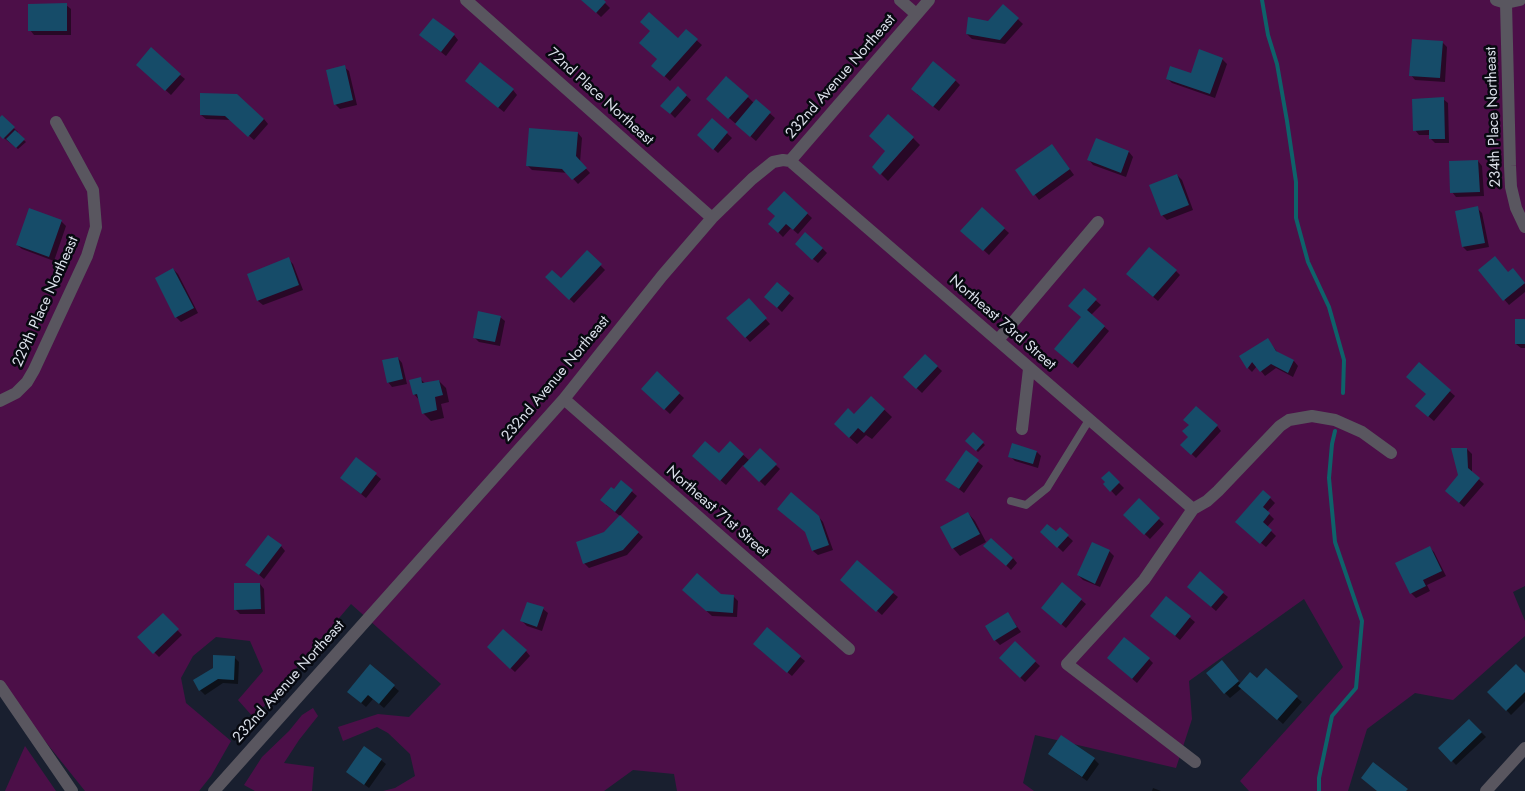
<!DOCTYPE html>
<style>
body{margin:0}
canvas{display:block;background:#191f2f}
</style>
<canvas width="1525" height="791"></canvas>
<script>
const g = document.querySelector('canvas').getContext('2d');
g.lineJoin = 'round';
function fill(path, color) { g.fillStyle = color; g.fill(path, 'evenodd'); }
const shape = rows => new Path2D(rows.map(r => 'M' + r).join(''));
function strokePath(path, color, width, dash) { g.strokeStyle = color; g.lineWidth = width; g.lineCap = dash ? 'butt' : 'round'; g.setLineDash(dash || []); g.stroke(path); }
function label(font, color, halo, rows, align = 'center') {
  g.font = font + ' Jost,sans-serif'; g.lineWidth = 5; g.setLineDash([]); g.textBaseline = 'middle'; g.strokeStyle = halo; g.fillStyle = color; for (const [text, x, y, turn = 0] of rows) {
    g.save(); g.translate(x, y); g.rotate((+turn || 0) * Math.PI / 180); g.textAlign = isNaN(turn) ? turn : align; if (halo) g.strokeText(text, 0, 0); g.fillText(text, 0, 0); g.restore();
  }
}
fill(shape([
 [0,0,1525,0,1525,586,1513,592,1525,621,1525,636,1453,700,1415,693,1367,729,1348,791,1249,791,1240,781,1343,667,1304,599,1189,681,1192,719,1176,768,1035,735,1023,783,1034,791,677,791,674,774,633,770,604,791,383,791,395,788,415,776,410,754,388,733,377,727,343,741,338,727,378,714,409,717,441,684,351,604,254,718,238,700,263,671,250,641,216,637,193,656,181,678,186,703,231,741,211,776,199,791,85,791,0,685],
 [313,708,318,716,299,740,284,763,314,767,312,791,255,791,244,785,262,757,289,731,302,715],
 [25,746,56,791,5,791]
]), '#4c0f48');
fill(shape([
 [583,0,602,0,610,8,601,17],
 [66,5,71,9,71,35,34,35,30,30],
 [1003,5,1023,24,1005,44,972,39,967,34,988,22],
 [652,31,678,39,686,31,702,45,670,81,658,70,658,60],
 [454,35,458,40,446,56,426,40],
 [1442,42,1447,47,1445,82,1415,80,1411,75],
 [1222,59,1227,64,1215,98,1172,83,1167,78,1192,75],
 [344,67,349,71,357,105,340,109,335,104],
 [142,69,180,75,185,79,171,95],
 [727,77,754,103,756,101,775,118,756,141,715,106],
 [955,80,960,85,939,111,917,94],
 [471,86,513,90,517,95,504,112],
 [678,88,691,100,675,118,667,110],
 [201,95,264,119,268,124,254,140,231,120,206,119,201,115],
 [1443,99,1448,103,1449,143,1435,143,1431,139,1431,135,1419,135,1415,130],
 [2,117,18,132,17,134,26,142,18,149,0,135,0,119],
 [712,119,732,138,718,153,698,135],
 [578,133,582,138,580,162,590,173,578,184,568,173,532,170,527,165],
 [913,138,920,145,888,181,881,174],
 [1096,140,1129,152,1133,157,1126,177,1093,165,1089,160],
 [1056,150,1074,175,1039,200,1017,171],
 [1478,161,1482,166,1484,196,1456,197,1452,192],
 [1177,175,1182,180,1193,210,1167,220,1162,215],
 [784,192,812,218,798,234,791,228,783,237,769,223,776,216],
 [1477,208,1482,213,1489,247,1467,251,1463,247],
 [982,209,1009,233,989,255,967,235],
 [61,221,66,226,54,261,22,249,17,245],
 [822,248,827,253,818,263,801,249],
 [587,252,605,270,574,303,546,277,561,280],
 [288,259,293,264,303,290,263,305,258,301,248,274],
 [173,269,178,274,198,313,181,322,176,317],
 [1479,270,1517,274,1525,284,1525,292,1509,305],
 [1176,271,1180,275,1158,301,1132,279],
 [1084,290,1101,305,1091,315,1109,331,1078,368,1061,353,1083,317],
 [789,294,794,298,782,312,770,301],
 [753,305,770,324,750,342,728,318],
 [500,317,505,321,500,346,479,342,474,337],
 [1525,321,1525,348,1521,348,1516,344],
 [1268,340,1278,353,1294,361,1298,366,1293,377,1276,368,1265,376,1257,366,1252,372,1248,368],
 [925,355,942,371,922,393,905,377],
 [398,358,402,363,407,384,392,387,388,382],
 [1419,364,1455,396,1434,421,1422,411,1427,394],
 [657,373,684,398,670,414,643,389],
 [420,379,426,384,439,381,446,388,449,402,441,404,444,418,431,421,423,413,420,401,414,394],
 [871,397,892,417,872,439,866,435,857,444,842,431],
 [1217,426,1221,431,1196,458,1182,445],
 [973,434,985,445,978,452,967,441],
 [730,443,750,461,760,450,780,469,765,486,743,465,726,485,698,461,720,454],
 [1467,449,1472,454,1472,473,1484,484,1464,507,1451,496,1460,475],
 [966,452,983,466,964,493,947,480],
 [1037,452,1041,456,1038,468,1015,461,1010,456],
 [357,459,381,479,366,498,346,482],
 [1109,473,1124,488,1116,496,1105,484],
 [621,482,637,496,620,516,606,505,614,491],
 [1263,491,1275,503,1267,512,1274,519,1267,527,1276,536,1266,547,1241,526],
 [1139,500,1164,524,1150,539,1125,515],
 [968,513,975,521,986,542,960,556,953,548],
 [818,516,823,522,833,550,818,555,813,551,806,533],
 [621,517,643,537,627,555,589,568,584,563,605,534],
 [1060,529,1073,541,1063,552,1042,532,1056,533],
 [1092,544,1109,551,1114,556,1100,587,1083,580,1078,575],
 [281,546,285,551,264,579,252,569],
 [1429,547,1434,552,1446,576,1427,585,1430,591,1416,598,1411,593],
 [990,550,1013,558,1017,563,1011,570],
 [260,584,264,589,265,614,240,614,235,609],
 [846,584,893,593,898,597,882,615],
 [1062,584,1086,604,1066,628,1047,612],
 [1193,591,1223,593,1228,597,1216,611],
 [688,594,733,596,738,601,737,617,712,616],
 [1166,598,1195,622,1180,640,1156,620],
 [543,609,548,613,542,631,527,626,522,621],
 [1008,614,1021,632,1000,645,995,640],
 [163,615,182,635,159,657,139,637],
 [1015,643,1040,666,1025,682,1000,658],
 [759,649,800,657,805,661,792,676],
 [526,651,530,656,515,672,493,652],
 [234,657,239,662,238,684,223,683,205,695,200,690],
 [1149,659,1153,663,1137,683,1113,662],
 [370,666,399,691,384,708,373,699,366,707,353,696],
 [1226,667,1241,684,1257,680,1266,670,1302,702,1283,724,1242,688,1230,698,1225,693,1208,673],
 [1525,675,1525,701,1511,715,1489,692],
 [1469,720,1486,737,1456,765,1440,748],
 [1049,754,1094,759,1099,764,1087,781],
 [381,760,386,764,369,788,348,772],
 [1153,788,1161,791,1152,791]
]), '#0007');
strokePath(shape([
 [1262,0,1268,35,1277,64,1287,121,1296,182,1296,218,1308,262,1329,307,1344,360,1343,393],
 [1319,791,1319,778,1332,716,1356,688,1362,621,1335,542,1329,478,1332,444,1335,431]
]), '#0e626a', 4);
fill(shape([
 [581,0,604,0,606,2,596,13],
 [67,3,67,31,28,31,28,4],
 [1003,4,1019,18,1000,40,966,34,968,17,988,21],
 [649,12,678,38,686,29,698,39,664,77,651,66,657,59,639,43,650,31,640,22],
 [433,18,455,34,441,52,419,35],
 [1412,39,1443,41,1440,78,1409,76],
 [151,47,181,74,165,91,136,65],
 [1199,49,1223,58,1210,94,1166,79,1170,66,1191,73],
 [933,61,956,80,933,107,911,89],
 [480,62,514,89,498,108,465,81],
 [345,65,353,100,334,105,326,70],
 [726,76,749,96,728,119,706,99],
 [678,86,687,95,670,114,660,106],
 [200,93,237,94,264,119,248,137,225,116,200,115],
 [1444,97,1445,139,1429,139,1429,130,1413,131,1412,99],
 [756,99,771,112,750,137,735,124],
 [888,114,914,137,880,175,872,167,885,151,869,136],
 [2,115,15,127,3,139,0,136,0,117],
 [712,118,728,132,713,150,697,135],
 [529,128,578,132,576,156,587,168,572,180,562,169,526,166],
 [15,130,25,139,16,148,6,139],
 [1096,138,1129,151,1121,173,1087,160],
 [1052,144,1070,169,1033,196,1015,170],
 [1478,160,1480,192,1450,193,1449,161],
 [1177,174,1189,205,1161,216,1149,185],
 [784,191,808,213,793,230,786,224,778,233,768,224,775,216,767,209],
 [1478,206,1485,243,1462,247,1455,211],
 [982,207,1005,228,983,251,960,231],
 [29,208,62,220,49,257,16,245],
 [805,232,823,248,812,260,795,244],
 [1149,247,1177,270,1153,297,1126,274],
 [587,250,602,264,569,300,545,277,552,270,561,278],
 [1495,256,1508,272,1513,268,1525,283,1503,301,1478,270],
 [289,257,299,285,257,301,247,274],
 [173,268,194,308,175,318,155,278],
 [777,282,790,293,777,308,764,297],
 [1084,288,1097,299,1087,310,1105,326,1072,364,1054,349,1081,317,1068,306],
 [749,298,767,318,745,338,726,318],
 [478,311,501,316,495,342,473,338],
 [1515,319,1525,319,1525,344,1515,344],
 [1268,338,1276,351,1294,360,1288,373,1271,364,1260,372,1252,362,1247,369,1239,356],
 [925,354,938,366,916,389,903,377],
 [398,357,403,379,387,383,382,360],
 [1419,362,1451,390,1428,417,1415,406,1426,394,1406,377],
 [657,371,680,393,664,410,641,389],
 [421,377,422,383,439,380,443,395,435,397,437,410,422,414,417,394,413,395,409,380],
 [871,396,885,409,864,433,858,428,849,438,834,424,848,408,854,414],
 [1196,406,1218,425,1191,455,1180,445,1188,437,1182,431,1189,425,1183,420],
 [973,432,984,442,976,451,965,441],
 [705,441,719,453,730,441,744,454,720,481,692,456],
 [1012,443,1037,451,1033,464,1008,457],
 [760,448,777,464,759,482,743,466],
 [1451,448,1467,448,1468,468,1480,478,1459,503,1445,491,1458,475],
 [966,450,979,460,959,489,945,480],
 [356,457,377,473,361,494,340,478],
 [1109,471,1120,482,1110,492,1103,484,1105,482,1101,478],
 [621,480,633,490,615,512,600,500,611,487,614,489],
 [1263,490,1271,497,1263,507,1270,513,1263,522,1272,530,1260,544,1235,522],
 [791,492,819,516,829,545,812,551,805,532,777,509],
 [1139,498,1160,518,1144,535,1123,515],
 [968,512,980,534,952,549,940,527],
 [620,515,639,532,623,550,583,564,576,542,604,532],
 [1047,524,1056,531,1060,527,1069,535,1057,548,1040,532],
 [268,535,282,545,259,575,245,565],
 [991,538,1013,558,1006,566,983,546],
 [1092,542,1110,550,1095,584,1077,575],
 [1430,546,1442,571,1423,580,1426,586,1410,594,1395,563],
 [857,560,894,592,876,612,840,580],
 [1200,571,1224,592,1211,607,1187,587],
 [697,573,721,594,734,595,733,613,706,611,682,590],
 [1062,582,1082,599,1061,625,1041,608],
 [234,583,260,583,261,609,234,610],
 [1166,596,1191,616,1175,636,1150,616],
 [527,602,544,607,537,627,520,621],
 [1008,612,1017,627,994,641,985,626],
 [163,613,179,629,153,654,137,637],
 [767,627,801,656,787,673,753,644],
 [503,629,527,650,510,669,487,647],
 [1124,637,1150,658,1132,679,1107,658],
 [1015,641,1036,661,1020,678,999,658],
 [213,655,235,656,234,680,218,679,199,691,193,680,213,668],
 [1222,660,1239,681,1224,694,1206,673],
 [370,664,395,685,379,704,368,695,361,703,347,692],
 [1516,664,1525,673,1525,692,1506,711,1487,692],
 [1266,668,1298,696,1277,720,1238,686,1250,672,1257,678],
 [1469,719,1482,732,1451,762,1438,748],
 [1061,735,1095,758,1082,777,1048,754],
 [364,746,382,759,364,785,346,772],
 [1373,762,1408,789,1406,791,1377,791,1361,778]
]), '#164c69');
strokePath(shape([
 [1011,501,1026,505,1047,488,1089,420]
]), '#59565f', 8);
strokePath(shape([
 [466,0,712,218],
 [900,0,916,14],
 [1496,0,1506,3,1520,0],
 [1506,3,1510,166,1511,187,1516,208,1525,227],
 [790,161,1193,509],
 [998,340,1098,222],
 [564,399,849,649],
 [0,401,16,393,27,382,34,370,87,256,96,227,93,190,56,122],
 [1022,429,1029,369],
 [1195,762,1067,664,1144,580,1193,509,1207,501,1218,491,1280,426,1289,420,1312,416,1335,420,1362,432,1391,453],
 [214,791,564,399,662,276,712,218,752,179,773,162,783,160,790,161,929,0],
 [1486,791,1525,748]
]), '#59565f', 12);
strokePath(shape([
 [0,686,72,791]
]), '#59565f', 12);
label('15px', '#dadfe9', '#070910', [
 ["232nd Avenue Northeast",841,77,-49],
 ["72nd Place Northeast",600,97,42],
 ["234th Place Northeast",1494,117,-92],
 ["229th Place Northeast",46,302,-66],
 ["Northeast 73rd Street",1002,323,41],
 ["232nd Avenue Northeast",556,379,-50],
 ["Northeast 71st Street",717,512,41],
 ["232nd Avenue Northeast",289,682,-48]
]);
</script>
